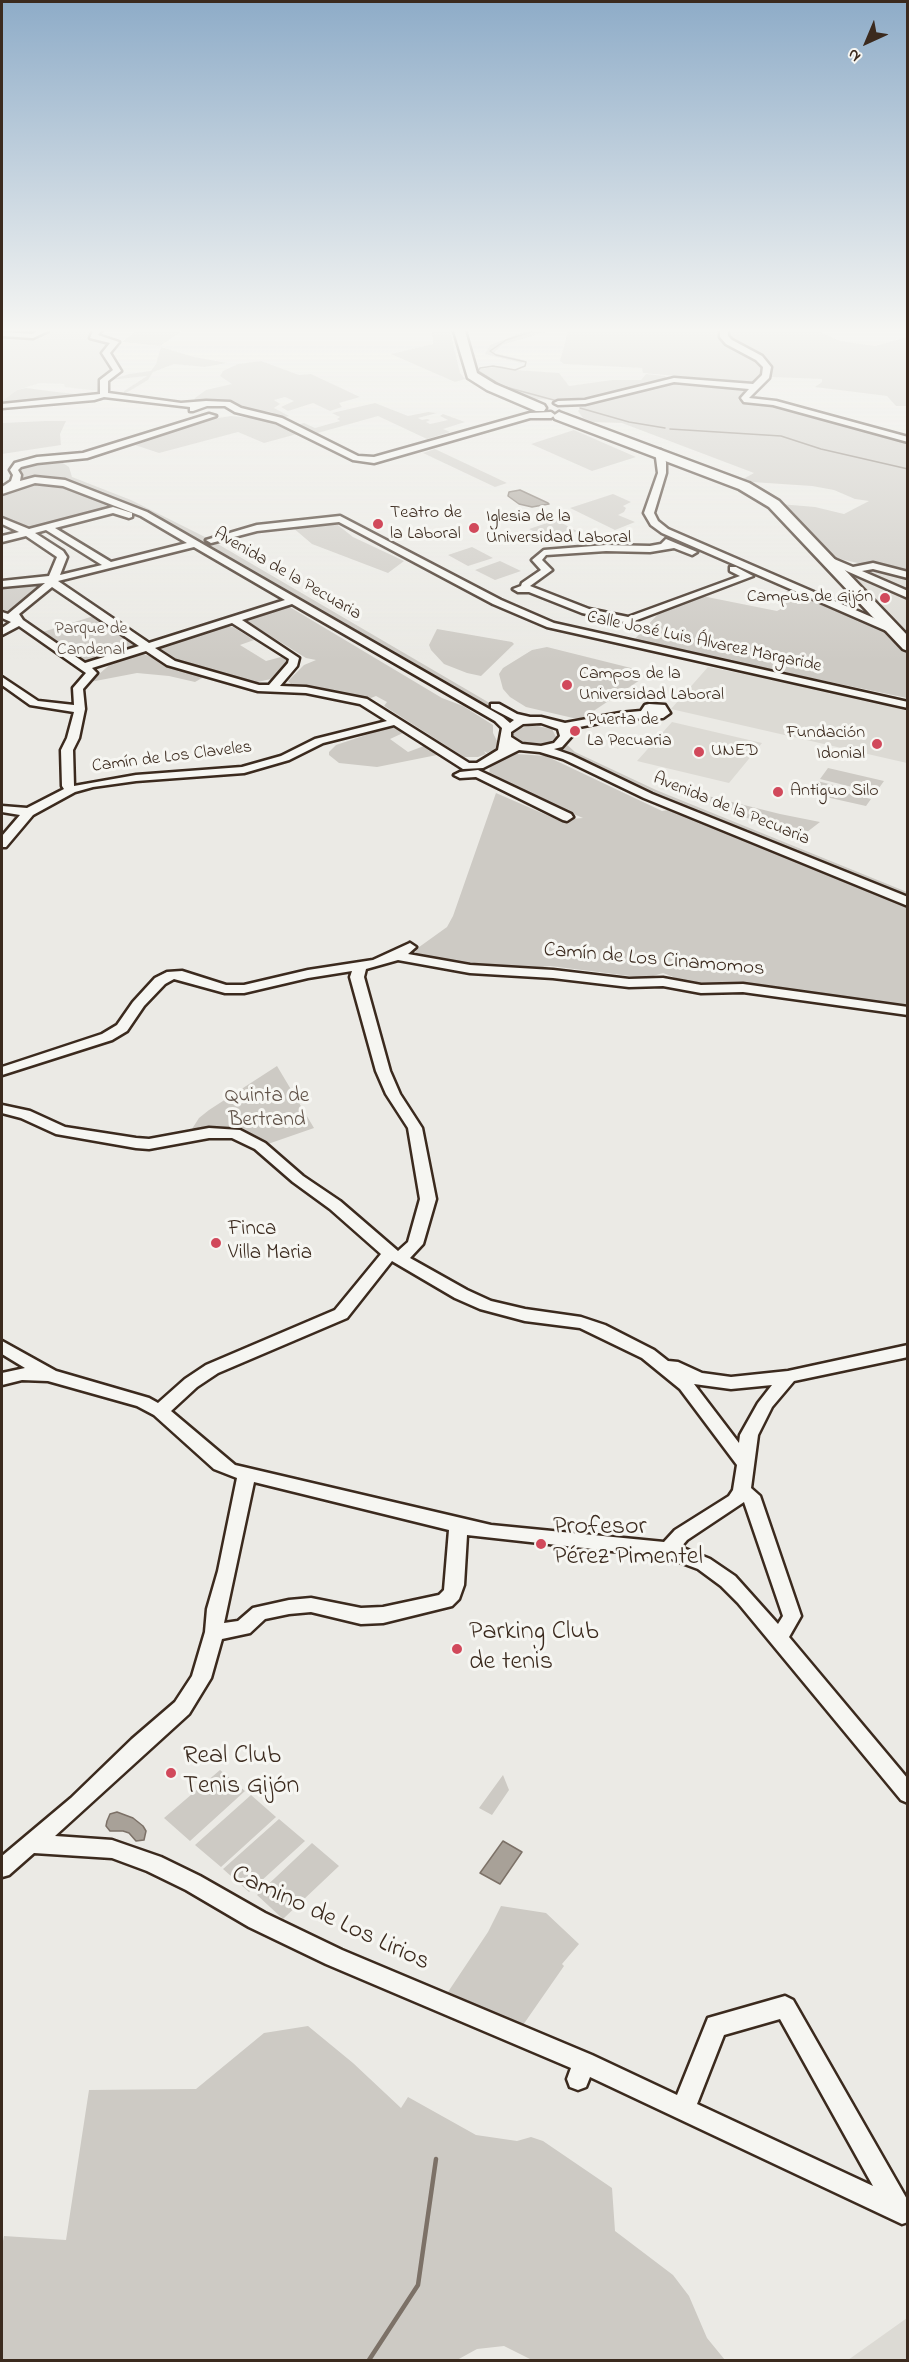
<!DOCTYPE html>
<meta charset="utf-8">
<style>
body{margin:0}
#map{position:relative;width:909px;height:2362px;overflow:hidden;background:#ebeae5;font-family:"Indie Flower",sans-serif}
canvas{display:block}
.frame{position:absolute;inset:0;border:3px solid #3b2a1e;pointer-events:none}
.north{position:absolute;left:837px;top:12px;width:60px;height:60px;-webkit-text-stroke:4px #f6f6f2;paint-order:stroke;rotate:224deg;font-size:16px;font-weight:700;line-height:24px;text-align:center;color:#3b2a1e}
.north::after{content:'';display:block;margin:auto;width:21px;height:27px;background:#3b2a1e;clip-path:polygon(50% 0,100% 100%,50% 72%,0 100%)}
</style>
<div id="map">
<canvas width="909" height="2362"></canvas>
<div class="frame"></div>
<div class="north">N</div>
</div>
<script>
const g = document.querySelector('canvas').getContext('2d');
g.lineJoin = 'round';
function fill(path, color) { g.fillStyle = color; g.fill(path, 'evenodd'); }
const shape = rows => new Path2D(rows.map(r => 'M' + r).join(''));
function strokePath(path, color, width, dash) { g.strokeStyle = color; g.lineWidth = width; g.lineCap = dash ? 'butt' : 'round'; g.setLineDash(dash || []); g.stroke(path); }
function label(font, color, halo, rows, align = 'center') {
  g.font = font + ' "Indie Flower",sans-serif'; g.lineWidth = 6; g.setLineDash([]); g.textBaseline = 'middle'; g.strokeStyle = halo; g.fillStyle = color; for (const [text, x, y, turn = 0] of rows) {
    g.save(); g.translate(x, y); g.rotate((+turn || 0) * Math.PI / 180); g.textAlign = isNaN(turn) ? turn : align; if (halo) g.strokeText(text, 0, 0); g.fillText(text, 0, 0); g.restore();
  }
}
fill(shape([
 [46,331,94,331,89,336,109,345,104,349,114,371,110,376,101,379,99,391,65,387,64,384,40,383,17,390,2,401,2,335,31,339],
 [827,559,852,570,866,566,907,575,907,633,896,634],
 [708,667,861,697,907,711,907,763,671,709],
 [672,722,762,743,729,783,637,761],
 [907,2318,907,2360,848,2360]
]), '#dcdad4');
fill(shape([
 [137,331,181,331,160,346,122,342],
 [432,331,450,331,460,373,465,379,455,382,391,354,433,344],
 [526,331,548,331,502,345,494,353,528,361,521,363,485,354,490,345],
 [568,331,716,331,723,340,762,363,764,371,763,375,752,383,643,373,642,368,564,364,560,361],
 [729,331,818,331,840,341,875,346,907,337,907,406,896,406,887,396,815,387,822,382,822,379,771,377,772,365,728,338],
 [161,347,194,357,227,363,205,367,174,364,153,372,148,380,126,393,124,393,124,391,147,376,110,380,129,374,151,371,156,364],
 [261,361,299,375,311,374,360,397,339,403,342,407,330,411,313,403,288,411,281,407,294,401,285,397,274,400,280,404,274,408,289,416,282,418,271,412,243,409,231,402,221,400,193,403,195,398,206,390,232,384,220,376,223,371,238,364],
 [501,366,515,370,559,373,569,386,612,380,641,380,646,374,665,376,667,379,577,401,534,399,485,381,472,370],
 [678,381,744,388,746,390,738,400,771,404,907,441,907,574,831,557,780,504,815,507,844,514,869,501,855,499,834,490,812,486,752,482,743,479,754,473,622,423,593,422,583,418,578,411,584,404],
 [26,388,49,391,92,396,2,403,2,401,17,390],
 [375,403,408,416,428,412,437,413,418,418,422,420,427,419,430,420,426,422,430,424,448,420,440,416,443,414,465,422,443,429,450,432,427,439,378,416,314,434,296,425,304,423,315,428,322,426,340,421,337,419,340,417,332,413],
 [231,416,263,419,297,434,264,443,238,432,159,453,135,445,205,420],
 [45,421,66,421,60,434,61,445,2,454,2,423],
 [574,430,636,457,592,471,531,444],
 [435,449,507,483,495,487,423,453],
 [58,460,69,467,72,477,131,500,211,540,505,712,528,720,508,727,168,526,65,483,30,479,17,475,16,467,21,464],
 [32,483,61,484,120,507,28,531,2,520,2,495,17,486],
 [613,494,631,502,623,506,626,508,624,512,618,515,635,522,615,530,570,508],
 [556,520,577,531,551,540,529,529],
 [334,522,353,537,404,561,388,573,312,544,292,527],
 [472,547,493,558,468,566,448,555],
 [500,561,521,571,495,580,475,570],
 [35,580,43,586,15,612,2,614,2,584],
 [793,589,887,632,907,654,907,698,633,641,660,612,702,596,777,611,786,606,769,599],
 [288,606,442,698,463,706,493,725,493,733,500,747,487,753,484,751,486,754,478,757,464,757,384,706,387,702,376,696,371,698,291,684,288,681,304,665,316,660,306,658,248,622,249,619],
 [97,615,147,647,84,667,36,634],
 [226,626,233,627,254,640,240,645,266,661,281,657,289,661,271,679,253,683,172,658,160,651,161,648],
 [437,629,512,642,514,644,481,676,467,673,444,664,431,650,429,645],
 [547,647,631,668,643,674,640,680,583,718,573,718,526,707,510,697,503,689,499,674,503,668,532,650],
 [140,653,200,673,202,678,195,682,169,676,137,673,90,682,114,661],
 [532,725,552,729,556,737,549,743,532,745,514,739,512,735,514,730],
 [393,726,403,733,390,739,408,752,424,746,437,755,377,767,339,763,329,755,329,752,336,745],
 [563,741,575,752,656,790,907,892,907,902,722,827,555,752,552,747],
 [516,754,546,756,662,811,668,810,737,837,907,906,907,1006,758,984,689,983,663,973,646,978,550,966,528,969,492,967,417,955,415,950,447,927,453,916,496,793,558,820,583,818,501,783,489,775,490,766],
 [828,768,884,781,879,788,856,783,852,787,820,779],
 [817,781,850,789,847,793,871,799,866,806,808,793],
 [672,787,780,814,820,822,798,839],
 [277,1066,314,1128,265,1145,239,1128,190,1132,199,1118,209,1110],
 [220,1770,245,1791,190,1841,164,1818],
 [503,1775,509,1790,492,1815,479,1808],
 [251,1795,276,1817,221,1867,195,1845],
 [279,1819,305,1841,249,1892,223,1869],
 [312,1843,339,1866,283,1919,257,1895],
 [501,1906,546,1913,579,1944,562,1964,564,1966,523,2025,448,1992,488,1932],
 [308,2026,353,2063,401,2108,408,2097,476,2135,517,2141,531,2137,543,2141,612,2188,615,2231,673,2275,689,2296,707,2338,725,2360,532,2360,504,2346,477,2349,457,2360,2,2360,2,2246,4,2236,66,2240,89,2090,196,2089,264,2033]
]), '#cdcac4');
const water = shape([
 [520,490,548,503,549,504,532,507,519,504,508,496,509,492,520,490],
 [117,1812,133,1818,143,1826,146,1831,144,1840,136,1841,129,1833,123,1831,110,1831,106,1826,107,1821,110,1814,117,1812],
 [503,1841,522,1852,500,1884,480,1873,503,1841]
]);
fill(water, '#a8a198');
strokePath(water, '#7c7167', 1.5);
strokePath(shape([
 [534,331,506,340,490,351,496,355,526,362,525,366,515,370,493,366,480,368,478,371,502,386,561,402],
 [580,408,629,422,665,428],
 [670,429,781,436,821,449,908,469]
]), '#7c7167', 1.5);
strokePath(shape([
 [369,2360,418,2285,436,2159]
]), '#7c7167', 4.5);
const minor = shape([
 [38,331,48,331,33,338,2,336,2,332,32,334,38,331],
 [93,331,101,331,98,335,119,342,110,353,121,371,108,381,108,393,181,403,206,401,230,402,241,408,282,418,358,456,374,457,530,413,551,412,555,415,551,418,530,418,374,463,353,460,276,422,235,412,225,406,207,406,193,411,190,411,190,407,104,397,94,400,2,408,2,404,100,394,100,380,113,370,102,353,110,343,90,338,93,331],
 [720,331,728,331,728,336,732,340,762,356,771,367,769,378,749,398,776,401,908,437,908,442,773,405,744,402,741,398,749,389,674,382,585,404,558,405,554,403,558,401,585,400,674,378,753,384,762,375,763,367,756,360,726,344,720,337,720,331],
 [209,414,216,416,87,458,37,463,21,467,18,470,21,475,20,481,35,477,65,480,147,512,503,717,510,723,514,720,491,708,491,704,499,704,517,714,530,717,541,717,565,723,620,713,641,711,645,705,649,704,665,705,670,713,663,718,620,719,569,729,572,736,570,738,562,747,554,749,571,755,652,794,908,897,908,906,644,798,563,759,540,752,519,750,483,768,463,769,394,725,323,743,289,760,244,773,136,781,93,787,75,792,33,815,6,847,2,847,2,836,20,815,2,812,2,806,27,808,64,789,62,786,61,750,67,738,74,712,30,705,2,685,2,677,38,701,74,705,73,688,86,673,19,626,2,635,2,628,11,622,2,618,2,612,8,614,45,583,2,587,2,581,49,576,57,557,26,536,2,542,2,536,19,532,2,524,2,518,29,529,113,507,132,513,132,517,129,518,113,513,55,528,111,562,187,543,141,516,63,486,35,483,2,494,2,487,11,481,13,475,10,470,15,463,37,457,83,453,209,414],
 [46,530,102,565,60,575,67,557,63,551,35,533,46,530],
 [194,547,285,600,149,643,58,581,194,547],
 [52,587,139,646,85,663,23,620,19,614,52,587],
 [292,604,495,721,502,728,498,750,477,763,469,763,367,699,306,687,280,686,297,666,299,658,242,620,292,604],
 [232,623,289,659,288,663,269,685,259,685,175,661,155,648,232,623],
 [146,651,167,665,258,691,306,693,360,704,387,721,315,739,281,756,242,767,136,775,74,786,73,750,79,738,85,709,83,689,97,673,92,668,146,651],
 [541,723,558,729,560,736,554,743,541,746,522,744,511,737,511,732,523,724,541,723],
 [655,450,661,450,666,462,666,473,654,513,658,521,668,529,897,628,897,632,889,632,662,533,651,525,644,513,658,473,655,450],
 [340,516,501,600,554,623,908,702,908,708,547,627,493,604,339,522,257,531,211,543,206,540,257,525,340,516],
 [666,539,697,552,692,555,674,548,650,552,606,551,546,555,542,560,552,570,530,586,589,609,628,617,740,576,730,571,730,567,736,567,753,576,629,623,582,613,529,592,518,592,513,589,521,586,522,583,541,570,532,560,544,550,606,545,650,546,661,544,666,539],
 [827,556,853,567,873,563,908,572,908,578,873,569,862,571,908,591,908,598,824,561,824,557,827,556],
 [478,770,571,814,573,817,567,821,563,820,476,777,460,778,454,775,460,772,478,770],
 [410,943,416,947,408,954,470,965,553,970,629,979,663,978,701,985,743,984,908,1007,908,1015,743,992,701,993,663,986,629,987,553,978,470,973,398,960,366,969,364,977,390,1071,400,1094,422,1128,436,1199,423,1244,410,1258,467,1290,491,1301,525,1309,581,1317,605,1325,654,1350,668,1361,678,1362,702,1373,731,1377,788,1371,908,1345,908,1357,794,1381,772,1407,758,1435,751,1488,760,1496,801,1616,789,1637,908,1779,908,1803,901,1800,738,1603,721,1586,698,1569,666,1557,467,1535,464,1585,459,1599,452,1606,383,1623,361,1624,311,1612,289,1614,265,1619,250,1633,222,1639,211,1678,189,1714,55,1836,112,1840,161,1857,200,1876,265,1913,342,1950,592,2055,677,2095,708,2018,785,1996,793,2000,908,2201,908,2222,902,2224,590,2077,586,2087,578,2090,570,2087,567,2079,571,2068,326,1964,249,1927,186,1890,147,1871,112,1858,34,1853,9,1875,2,1877,2,1856,71,1798,132,1739,175,1702,192,1676,205,1632,207,1609,218,1571,237,1478,214,1469,154,1415,137,1406,48,1381,22,1380,2,1385,2,1373,25,1368,2,1354,2,1341,56,1371,149,1398,158,1403,185,1379,206,1365,335,1310,381,1254,330,1209,293,1182,255,1149,232,1138,209,1138,149,1149,136,1148,56,1134,21,1118,2,1113,2,1105,30,1111,65,1127,136,1138,149,1139,209,1128,240,1130,265,1143,303,1176,340,1201,398,1251,408,1242,420,1199,408,1128,386,1094,376,1071,350,977,352,971,308,978,244,993,225,993,174,979,165,984,144,1006,127,1031,112,1040,2,1075,2,1067,102,1034,117,1025,133,1002,155,978,167,972,182,971,226,985,244,985,308,970,373,960,410,943],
 [392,1261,455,1298,480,1309,525,1321,580,1328,642,1358,680,1389,737,1465,733,1490,729,1496,675,1530,664,1542,491,1525,235,1465,171,1411,197,1387,218,1373,347,1318,392,1261],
 [694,1384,731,1389,772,1385,758,1403,740,1435,739,1443,694,1384],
 [254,1482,449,1530,444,1590,439,1595,383,1607,361,1608,311,1598,289,1600,253,1608,238,1621,224,1623,254,1482],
 [744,1502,783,1616,778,1624,735,1576,710,1559,681,1547,687,1540,744,1502],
 [780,2019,873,2186,697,2104,724,2035,780,2019]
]);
const highway = shape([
 [454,331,465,331,477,373,495,384,544,405,546,408,544,411,536,411,487,390,468,378,454,331],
 [559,412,749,483,779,501,908,636,908,651,903,649,769,507,739,489,555,419,553,416,559,412]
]);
strokePath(minor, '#3b2a1e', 5);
strokePath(highway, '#3b2a1e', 5);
fill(minor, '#f6f6f2');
fill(highway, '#f6f6f2');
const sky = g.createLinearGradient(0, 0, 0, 661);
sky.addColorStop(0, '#8eacc8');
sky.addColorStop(0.5, '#f6f6f3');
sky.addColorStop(1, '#f6f6f300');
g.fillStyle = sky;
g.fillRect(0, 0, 909, 661);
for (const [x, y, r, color] of [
 [378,524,6,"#d1495b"],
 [474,528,6,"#d1495b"],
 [885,598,6,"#d1495b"],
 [567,685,6,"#d1495b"],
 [575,731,6,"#d1495b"],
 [877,744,6,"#d1495b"],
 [699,752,6,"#d1495b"],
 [778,792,6,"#d1495b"],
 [216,1243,6,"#d1495b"],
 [541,1544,6,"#d1495b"],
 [457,1649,6,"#d1495b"],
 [171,1773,6,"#d1495b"]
]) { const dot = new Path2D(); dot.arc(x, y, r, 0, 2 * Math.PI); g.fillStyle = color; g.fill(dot); strokePath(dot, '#f6f6f2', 2); }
label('18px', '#3b2a1e', '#f6f6f2', [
 ["Teatro de",390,514],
 ["la Laboral",390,535],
 ["Iglesia de la",486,518],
 ["Universidad Laboral",486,539],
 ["Campus de Gijón",873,598,"right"],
 ["Campos de la",579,675],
 ["Universidad Laboral",579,696],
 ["Puerta de",587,721],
 ["La Pecuaria",587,742],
 ["Fundación",865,734,"right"],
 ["Idonial",865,755,"right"],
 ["UNED",711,752],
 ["Antiguo Silo",790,792]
], 'left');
label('18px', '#3b2a1e', '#f6f6f2', [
 ["Avenida de la Pecuaria",287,575,30],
 ["Calle José Luis Álvarez Margaride",704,643,12],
 ["Camín de Los Claveles",172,758,-7],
 ["Avenida de la Pecuaria",731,810,22]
]);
label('18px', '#605248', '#f6f6f2', [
 ["Parque de",91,630],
 ["Candenal",91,651]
]);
label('21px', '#3b2a1e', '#f6f6f2', [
 ["Camín de Los Cinamomos",654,961,5]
]);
label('21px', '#605248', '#f6f6f2', [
 ["Quinta de",267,1098],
 ["Bertrand",267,1122]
]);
label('21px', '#3b2a1e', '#f6f6f2', [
 ["Finca",228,1231],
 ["Villa Maria",228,1255]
], 'left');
label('26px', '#3b2a1e', '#f6f6f2', [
 ["Profesor",553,1529],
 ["Pérez Pimentel",553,1559],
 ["Parking Club",469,1634],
 ["de tenis",469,1664],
 ["Real Club",183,1758],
 ["Tenis Gijón",183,1788]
], 'left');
label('26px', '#3b2a1e', '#f6f6f2', [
 ["Camino de Los Lirios",330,1920,25]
]);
</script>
